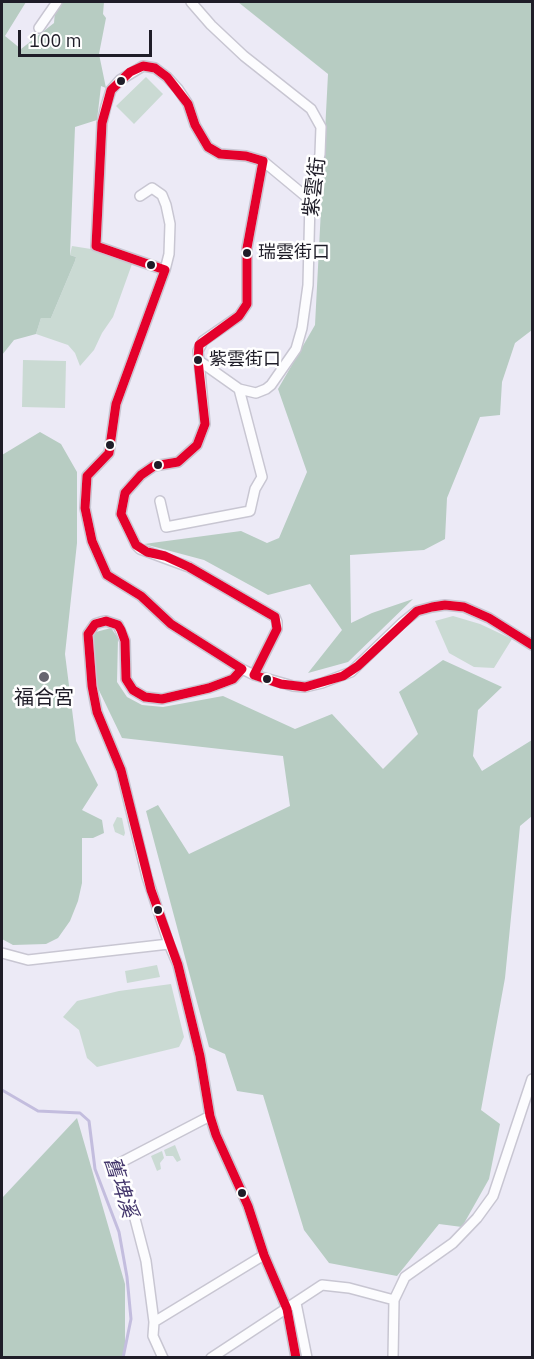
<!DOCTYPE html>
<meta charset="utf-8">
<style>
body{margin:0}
#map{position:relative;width:534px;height:1359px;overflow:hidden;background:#eceaf6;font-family:"IBM Plex Sans",sans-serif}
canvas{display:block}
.frame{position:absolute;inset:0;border:3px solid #1f1d28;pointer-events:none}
.scale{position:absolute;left:18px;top:30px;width:134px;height:27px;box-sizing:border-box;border:3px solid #1f1d28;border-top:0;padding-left:8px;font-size:18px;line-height:21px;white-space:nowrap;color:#1f1d28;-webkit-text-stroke:4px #fff;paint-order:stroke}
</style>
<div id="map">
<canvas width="534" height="1359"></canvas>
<div class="frame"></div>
<div class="scale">100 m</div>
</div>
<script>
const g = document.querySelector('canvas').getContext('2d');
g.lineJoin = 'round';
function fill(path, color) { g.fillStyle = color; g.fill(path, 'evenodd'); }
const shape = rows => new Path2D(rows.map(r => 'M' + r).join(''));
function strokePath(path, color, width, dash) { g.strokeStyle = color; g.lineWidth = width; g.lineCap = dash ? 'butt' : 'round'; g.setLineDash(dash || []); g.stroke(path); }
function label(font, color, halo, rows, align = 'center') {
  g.font = font + ' "IBM Plex Sans","Noto Sans TC",sans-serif'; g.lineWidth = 5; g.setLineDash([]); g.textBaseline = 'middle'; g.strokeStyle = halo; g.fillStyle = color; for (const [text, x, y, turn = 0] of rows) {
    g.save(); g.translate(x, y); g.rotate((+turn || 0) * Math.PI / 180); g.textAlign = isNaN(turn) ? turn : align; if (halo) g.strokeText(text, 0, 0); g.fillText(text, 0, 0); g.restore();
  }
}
fill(shape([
 [146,77,163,94,134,124,116,106],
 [72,246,91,249,132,264,113,317,102,333,94,350,80,366,75,353,68,345,36,334,41,318,51,318,75,261,76,257,70,255],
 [23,360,66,361,65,408,22,407],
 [453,616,480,624,512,639,494,668,474,667,449,653,435,621],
 [117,817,122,818,125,833,124,836,115,832,113,825],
 [157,965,160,977,127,983,125,971],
 [171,984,184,1037,179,1047,97,1067,87,1058,79,1030,63,1017,77,1001,119,991],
 [175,1145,181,1160,177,1162,173,1156,166,1156,164,1150],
 [162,1151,164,1158,160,1163,161,1169,157,1171,151,1156]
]), '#cadad3');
fill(shape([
 [2,2,26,2,5,36,21,49,54,23,55,11,61,2,104,2,103,14,106,18,99,54,106,88,101,86,97,120,75,127,70,255,76,257,75,261,51,318,41,318,36,334,14,340,2,355],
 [238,2,532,2,532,330,515,343,502,382,500,415,480,417,447,498,445,539,424,550,350,555,351,623,372,613,413,599,348,662,308,673,342,630,310,584,268,595,204,560,144,544,241,531,267,543,279,538,307,472,278,389,315,325,328,74],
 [40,432,61,444,77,472,77,543,65,654,76,741,98,785,82,810,102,820,104,833,93,838,82,838,82,883,78,901,70,921,58,938,46,944,13,945,2,939,2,455],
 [111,628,118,638,117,682,127,697,142,705,163,707,223,696,295,729,332,714,383,769,418,734,399,692,443,660,502,687,478,710,473,756,482,771,532,740,532,816,520,826,505,978,481,1110,500,1124,489,1179,462,1227,439,1224,397,1276,329,1263,304,1230,263,1095,237,1091,225,1054,209,1047,146,811,158,805,189,854,290,806,283,756,122,738,94,680,92,633],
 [77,1118,125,1284,125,1357,2,1357,2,1198]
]), '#b7ccc2');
strokePath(shape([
 [2,1090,38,1111,80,1113,89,1121,95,1169,119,1232,127,1277,131,1319,123,1358]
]), '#c3bdde', 3);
const minor = shape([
 [191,2,211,25,244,56,311,109,321,127,320,154,310,200,308,285,302,328,296,349,271,385,266,389,256,393,239,389,198,360],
 [39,28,57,2],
 [140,196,152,188,162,195,166,205,170,224,169,254,165,270,116,404,109,453,87,476,85,508,92,541,107,575,141,596,171,624,242,669,254,675,293,686,305,687,322,683,351,672,402,623,417,611,432,607,445,605,464,607,489,618,532,645],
 [165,270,96,246,102,123,106,106,111,90,120,80,143,66,155,68,167,77,178,89,188,104,195,125,208,147,220,154,246,156,263,161,310,200],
 [160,501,166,527,250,511,255,489,262,477,239,389],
 [242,669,233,679,209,688,162,699,145,697,133,690,126,679,125,641,118,625,106,621,101,622,95,624,88,634,92,686,97,712,121,770,147,877,169,944,178,965,200,1056,210,1116,216,1135,248,1206,264,1255,287,1309,296,1358],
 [254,675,277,629,277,622,275,617,189,567,140,549,136,545,121,514,125,493,141,475,154,466,178,462,197,445,205,424,198,351,203,341,239,316,247,304,247,248,263,161],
 [2,953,28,960,169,944],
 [296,1303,307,1358],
 [154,1322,264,1255],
 [163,1358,153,1336,154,1322,146,1261,133,1211,112,1167,210,1116],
 [211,1358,322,1285,349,1288,394,1300],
 [393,1358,394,1300,405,1277,453,1243,477,1218,493,1196,532,1079]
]);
strokePath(minor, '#c8c6d2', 12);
strokePath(minor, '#fcfcfe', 9);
strokePath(shape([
 [296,1358,287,1309,264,1255,248,1206,216,1135,210,1116,200,1056,178,965,151,890,121,770,97,712,92,686,88,634,95,624,106,621,118,625,121,630,125,641,126,679,133,690,145,697,162,699,209,688,233,679,242,669,171,624,141,596,107,575,92,541,85,508,87,476,109,453,116,404,165,270,96,246,102,123,111,90,130,72,143,66,155,68,167,77,188,104,195,125,208,147,220,154,246,156,263,161,247,248,247,304,239,316,199,345,198,360,205,424,197,445,178,462,154,466,141,475,125,493,121,514,136,545,147,552,165,556,189,567,275,617,277,629,254,675,281,684,305,687,343,676,358,666,417,611,432,607,445,605,464,607,489,618,532,645]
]), '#e4002b', 9);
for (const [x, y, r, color] of [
 [121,81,5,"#1f1d28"],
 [247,253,5,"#1f1d28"],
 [151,265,5,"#1f1d28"],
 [198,360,5,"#1f1d28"],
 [110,445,5,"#1f1d28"],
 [158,465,5,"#1f1d28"],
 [44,677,6,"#676570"],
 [267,679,5,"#1f1d28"],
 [158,910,5,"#1f1d28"],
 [242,1193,5,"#1f1d28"]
]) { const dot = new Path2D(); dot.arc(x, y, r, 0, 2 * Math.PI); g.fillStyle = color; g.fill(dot); strokePath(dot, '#fff', 2); }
label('18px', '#1f1d28', '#fff', [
 ["瑞雲街口",258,253],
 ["紫雲街口",209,360]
], 'left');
label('20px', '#1f1d28', '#fff', [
 ["紫雲街",315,187,-83]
]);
label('20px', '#1f1d28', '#fff', [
 ["福合宮",44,698]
]);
label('italic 21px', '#45386d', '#fff', [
 ["舊埤溪",120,1187,72]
]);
</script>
